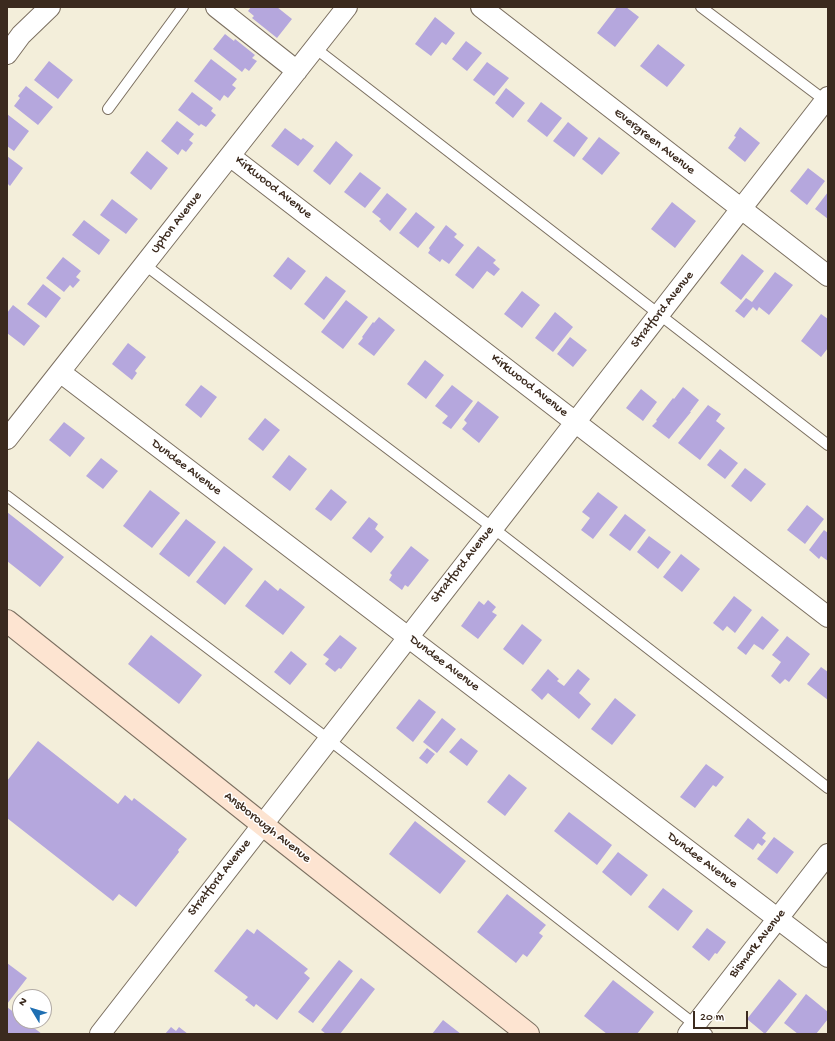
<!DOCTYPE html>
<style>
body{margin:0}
#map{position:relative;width:835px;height:1041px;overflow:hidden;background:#f3eeda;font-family:"Gochi Hand",sans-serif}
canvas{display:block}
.frame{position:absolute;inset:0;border:8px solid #3b2a1e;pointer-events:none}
.north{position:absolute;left:12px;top:989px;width:40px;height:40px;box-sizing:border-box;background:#fff;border:1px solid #b1aaa5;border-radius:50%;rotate:308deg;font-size:11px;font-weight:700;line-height:16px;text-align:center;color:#3b2a1e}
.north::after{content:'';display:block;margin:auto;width:14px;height:18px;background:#1f6fb2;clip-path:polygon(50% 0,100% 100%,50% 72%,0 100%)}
.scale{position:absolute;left:693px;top:1011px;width:55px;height:18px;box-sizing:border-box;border:2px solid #3b2a1e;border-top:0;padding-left:5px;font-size:12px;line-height:14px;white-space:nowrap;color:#3b2a1e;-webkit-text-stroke:3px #fff;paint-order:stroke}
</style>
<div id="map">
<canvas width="835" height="1041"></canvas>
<div class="frame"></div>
<div class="north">N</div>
<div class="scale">20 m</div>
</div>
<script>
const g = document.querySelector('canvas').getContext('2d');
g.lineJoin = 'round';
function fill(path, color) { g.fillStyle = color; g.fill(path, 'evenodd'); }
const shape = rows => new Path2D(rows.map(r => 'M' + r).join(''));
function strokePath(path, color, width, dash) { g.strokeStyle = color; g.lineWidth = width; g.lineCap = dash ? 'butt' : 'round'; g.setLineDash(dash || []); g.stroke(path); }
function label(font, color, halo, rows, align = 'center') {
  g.font = font + ' "Gochi Hand",sans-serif'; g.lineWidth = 3; g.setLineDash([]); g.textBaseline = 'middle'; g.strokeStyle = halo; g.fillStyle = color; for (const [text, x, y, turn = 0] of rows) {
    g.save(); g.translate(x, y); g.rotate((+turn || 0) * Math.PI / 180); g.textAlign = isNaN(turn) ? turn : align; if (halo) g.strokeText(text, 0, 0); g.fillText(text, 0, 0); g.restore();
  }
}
fill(shape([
 [251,7,277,7,292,19,277,38,252,18,254,16,248,11],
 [617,7,626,7,639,17,615,47,597,33],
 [435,17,455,33,446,45,442,42,431,56,415,44],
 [225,34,234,41,235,39,255,55,252,58,257,61,249,71,245,68,242,72,213,49],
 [466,41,482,53,467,71,452,59],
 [658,44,685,65,667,87,640,66],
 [211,59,237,79,232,85,236,88,228,98,224,95,220,101,194,81],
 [49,61,73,80,58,99,34,80],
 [487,62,509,78,494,96,473,80],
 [26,86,53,107,38,125,14,106,20,98,18,96],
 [506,88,525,103,513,118,495,103],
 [192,92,213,108,211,111,216,115,206,127,201,124,199,126,178,110],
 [541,102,562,118,547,137,527,121],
 [7,114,29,131,14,151,7,146],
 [177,121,194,134,189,140,193,143,186,152,182,149,178,155,161,141],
 [568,122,588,138,574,157,553,141],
 [740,127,760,143,745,162,728,148,736,137,734,136],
 [285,128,301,140,303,138,314,146,298,166,271,146],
 [599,137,620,153,602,175,582,159],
 [336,141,353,155,330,185,313,171],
 [147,151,168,168,151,190,130,173],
 [7,156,23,168,10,186,7,183],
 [808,168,825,181,807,205,790,191],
 [360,172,381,188,365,208,344,192],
 [828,192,828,219,815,209],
 [387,193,407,209,390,231,379,221,381,219,372,212],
 [112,199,138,219,126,234,100,215],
 [672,202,696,221,675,248,651,229],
 [416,212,435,227,418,248,399,233],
 [84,220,110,240,99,255,72,235],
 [446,225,457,234,454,237,464,245,449,264,442,259,440,262,428,253,430,250,429,248],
 [478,246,496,260,493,263,500,269,494,276,487,271,473,289,455,275],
 [742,254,764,271,741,300,720,283],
 [63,257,81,271,76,277,80,280,73,288,70,285,64,292,46,278],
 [288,257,306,271,291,290,273,276],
 [775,272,793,285,769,315,759,307,757,311,753,307,744,318,735,311,746,298,752,302],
 [326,276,346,291,324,320,304,304],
 [43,284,61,298,46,318,27,304],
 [522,291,540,305,522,328,504,314],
 [346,300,368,317,343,349,321,332],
 [13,305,40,326,24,346,7,333,7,313],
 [555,312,573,327,553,352,535,338],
 [821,314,828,319,828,348,821,357,801,341],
 [379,317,395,330,374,356,358,344,363,338,362,337,373,322,374,323],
 [570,337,587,350,573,367,557,354],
 [128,343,146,357,135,371,137,373,132,380,112,364],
 [425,360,444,375,426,399,407,384],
 [201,385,217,397,201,418,185,405],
 [452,385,473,401,451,429,442,423,448,416,435,406],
 [683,387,699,400,690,412,691,412,669,439,652,426,657,421,656,420,673,398,674,399],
 [641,389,657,402,643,421,626,408],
 [478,401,499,417,479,443,462,429,467,423,464,420],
 [708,405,721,414,716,421,725,428,700,460,678,443],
 [265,418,280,430,263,451,248,439],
 [64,422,85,438,70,457,49,440],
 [720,449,738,463,725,479,707,465],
 [289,455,307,469,290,491,272,477],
 [101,458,118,471,103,489,86,476],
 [745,468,766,484,751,502,731,486],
 [331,489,347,502,331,521,315,509],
 [150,490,180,513,152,548,123,526],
 [598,492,618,507,593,539,581,530,590,518,582,512],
 [807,505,824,519,805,544,787,530],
 [7,512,64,557,40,587,7,561],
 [625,514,646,530,630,551,609,535],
 [369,517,378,524,375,529,384,537,371,553,352,538],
 [186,519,216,542,189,577,159,554],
 [824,530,828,533,828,561,821,556,819,559,809,550],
 [649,536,671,552,658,569,637,552],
 [224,546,253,569,225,605,196,582],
 [411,546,429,560,408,587,405,585,402,590,389,580,392,575,390,573],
 [681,554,700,569,682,592,663,577],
 [265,580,278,591,280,588,305,607,283,635,245,606],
 [734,596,752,610,735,633,727,626,723,631,713,623],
 [488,600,496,607,492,612,497,615,478,639,461,626,479,601,484,605],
 [762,616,779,630,763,650,754,644,746,655,737,648],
 [522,624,542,640,523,665,503,649],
 [151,635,202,675,179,704,128,664],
 [340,635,357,648,341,669,339,668,335,672,325,664,329,659,323,655],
 [787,636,810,654,789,682,785,679,780,684,771,676,781,662,772,655],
 [291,651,307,664,290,685,274,672],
 [821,667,828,672,828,700,807,684],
 [548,669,559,679,557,681,564,686,578,669,590,679,579,693,591,704,579,719,548,693,542,700,531,690],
 [615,698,636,715,612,745,591,729],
 [419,699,436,712,413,742,396,728],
 [442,718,456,729,437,753,423,742],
 [461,738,478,751,467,766,449,752],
 [38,741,118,804,125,795,132,801,134,798,187,839,178,850,179,852,136,907,119,894,113,901,7,818,7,781],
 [427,748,435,754,427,764,419,758],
 [706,764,724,777,716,787,713,785,695,808,680,797],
 [509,774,527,788,505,816,487,802],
 [569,812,612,845,597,865,554,831],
 [748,818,766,833,762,838,766,841,762,846,758,843,753,850,734,836],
 [415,821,466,861,440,894,389,854],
 [774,837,794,852,777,874,757,859],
 [618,852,648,875,631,896,602,872],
 [663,888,693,911,678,931,648,907],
 [507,894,546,925,539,933,543,936,527,957,523,954,516,963,477,932],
 [707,928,726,942,717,954,715,953,709,961,692,947],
 [247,929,254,934,257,929,308,969,304,973,310,978,277,1020,256,1004,254,1007,245,1000,248,997,214,971],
 [339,960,353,971,313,1023,298,1012],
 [7,963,27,978,7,1004],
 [361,978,375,989,340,1034,326,1034,321,1030],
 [779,979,797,994,765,1034,747,1019],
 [613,980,654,1012,637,1034,607,1034,584,1016],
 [806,994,828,1012,828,1019,816,1034,798,1034,784,1023],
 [7,1007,20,1017,20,1021,25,1021,42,1034,7,1034],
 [443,1020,461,1034,432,1034],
 [171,1027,176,1031,179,1027,188,1034,165,1034]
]), '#b5a7dd');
const lane = shape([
 [701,7,827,102],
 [315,48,828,445],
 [108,109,183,7],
 [145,265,493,528,828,788],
 [7,496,328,739,707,1034]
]);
const street = shape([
 [216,7,297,71],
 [481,7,828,276],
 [7,54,21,35,50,7],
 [230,156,828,617],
 [60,372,828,957],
 [7,439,347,7],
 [100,1034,828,97],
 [688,1034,828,854]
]);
const secondary = shape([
 [7,621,282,840,528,1034]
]);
strokePath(lane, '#7b6f60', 12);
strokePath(street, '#7b6f60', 22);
strokePath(secondary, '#7b6f60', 24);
strokePath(lane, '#fff', 10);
strokePath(street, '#fff', 20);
strokePath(secondary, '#fde4d1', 22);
label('13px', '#3b2a1e', '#fff', [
 ["Evergreen Avenue",654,142,38],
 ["Kirkwood Avenue",273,188,38],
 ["Upton Avenue",177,223,-52],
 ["Stratford Avenue",663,310,-52],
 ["Kirkwood Avenue",529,386,38],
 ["Dundee Avenue",186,468,37],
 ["Stratford Avenue",463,565,-52],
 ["Dundee Avenue",444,664,37],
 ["Ansborough Avenue",267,828,38],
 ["Dundee Avenue",702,861,37],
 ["Stratford Avenue",220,878,-52],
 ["Bismark Avenue",758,944,-52]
]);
</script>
